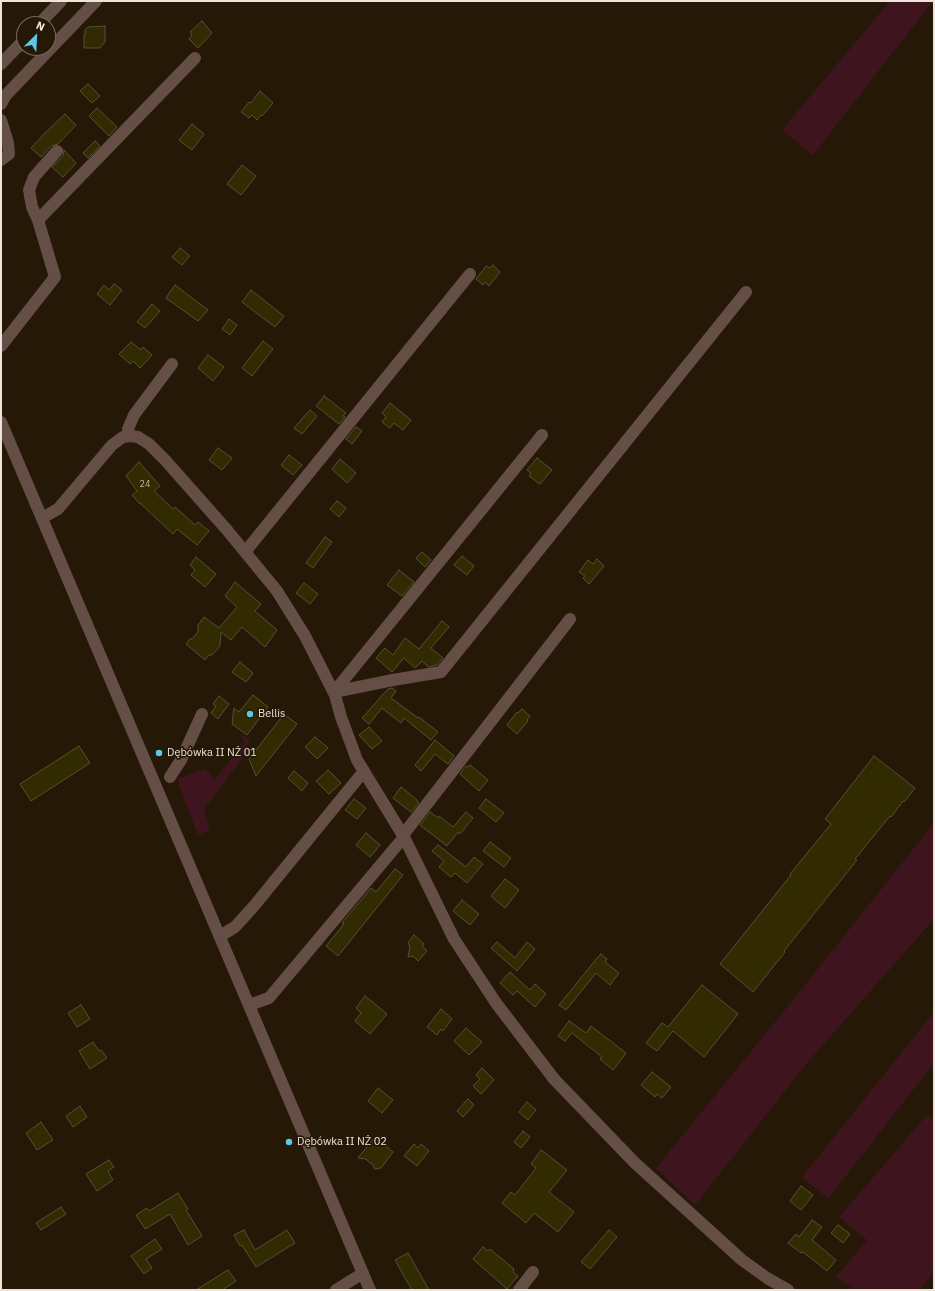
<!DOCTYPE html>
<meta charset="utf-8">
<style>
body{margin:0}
#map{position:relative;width:935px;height:1291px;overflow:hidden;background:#261807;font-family:"IBM Plex Sans",sans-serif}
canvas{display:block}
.frame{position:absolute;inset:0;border:2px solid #efe4da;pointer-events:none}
.north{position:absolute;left:16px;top:16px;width:40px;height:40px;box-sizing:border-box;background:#261807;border:1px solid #766a5b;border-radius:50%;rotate:24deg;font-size:11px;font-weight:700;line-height:16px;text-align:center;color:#efe4da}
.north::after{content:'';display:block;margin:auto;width:14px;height:18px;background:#5ac8e6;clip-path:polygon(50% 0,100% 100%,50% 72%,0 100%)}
</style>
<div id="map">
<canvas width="935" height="1291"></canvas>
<div class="frame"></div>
<div class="north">N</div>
</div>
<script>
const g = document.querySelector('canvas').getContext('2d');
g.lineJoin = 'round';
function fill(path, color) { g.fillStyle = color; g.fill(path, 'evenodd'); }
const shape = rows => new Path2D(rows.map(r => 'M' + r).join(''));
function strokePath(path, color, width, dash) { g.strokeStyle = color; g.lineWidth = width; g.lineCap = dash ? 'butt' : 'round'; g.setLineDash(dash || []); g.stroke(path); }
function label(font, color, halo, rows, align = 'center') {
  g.font = font + ' "IBM Plex Sans",sans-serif'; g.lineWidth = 3.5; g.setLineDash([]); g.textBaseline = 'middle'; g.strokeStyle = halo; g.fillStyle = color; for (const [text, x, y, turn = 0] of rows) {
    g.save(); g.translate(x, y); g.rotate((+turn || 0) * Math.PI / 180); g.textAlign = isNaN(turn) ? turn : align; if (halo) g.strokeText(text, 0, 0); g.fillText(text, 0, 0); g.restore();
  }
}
fill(shape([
 [890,1,933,1,813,155,782,130],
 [243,735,250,741,242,752,245,755,204,809,210,829,198,836,177,779,205,769,215,779,245,741,241,737],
 [934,823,934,919,807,1063,695,1205,656,1168,793,1000],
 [934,1012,934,1063,828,1199,802,1177],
 [927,1115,934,1121,934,1272,920,1290,856,1290,836,1277,867,1240,839,1217]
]), '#3e151f');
const building = shape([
 [202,21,212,33,198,48,189,39,192,35,190,32,202,21],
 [105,26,105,42,100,48,84,48,84,35,85,35,85,30,88,27,105,26],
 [88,84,100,96,92,103,80,91,88,84],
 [260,91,273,103,262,116,261,115,257,120,252,115,249,118,241,112,249,102,251,103,260,91],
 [97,108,117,127,109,136,89,116,97,108],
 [65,114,76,125,58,144,51,146,41,157,31,148,44,134,65,114],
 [192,124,204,134,192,150,179,140,192,124],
 [95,141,100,146,88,158,83,153,95,141],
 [64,150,76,163,63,177,52,167,63,156,64,150],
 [242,165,256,176,241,195,227,184,242,165],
 [180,248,190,256,182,265,172,257,180,248],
 [493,265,500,272,489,286,485,282,483,285,476,279,486,266,490,268,493,265],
 [114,284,122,290,110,305,97,294,104,285,109,290,114,284],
 [175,285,208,310,198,321,166,298,175,285],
 [251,290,284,316,275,327,242,302,251,290],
 [152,304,160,311,145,328,137,322,152,304],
 [229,319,237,325,230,335,222,329,229,319],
 [263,341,273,349,252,376,242,368,263,341],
 [131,342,141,350,143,347,152,355,140,368,133,361,130,364,119,354,131,342],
 [208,355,224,367,213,381,198,368,208,355],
 [324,396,346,413,343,416,345,417,339,424,316,406,324,396],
 [390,403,411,420,403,430,394,423,390,428,382,422,386,417,382,413,390,403],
 [310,410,317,416,302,434,294,428,310,410],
 [356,427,362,431,352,444,346,439,356,427],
 [218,448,232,458,222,470,209,460,218,448],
 [289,455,302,465,293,475,281,465,289,455],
 [537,458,552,470,540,484,529,476,531,473,527,470,537,458],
 [340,459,356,473,347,483,332,469,340,459],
 [139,462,160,486,154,491,173,509,175,507,195,525,198,522,209,531,197,545,177,529,173,534,140,503,140,504,132,495,137,491,126,476,139,462],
 [337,501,346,508,339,517,330,509,337,501],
 [325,537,332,542,313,568,306,563,325,537],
 [422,552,431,560,425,567,416,558,422,552],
 [462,556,474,566,467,575,454,565,462,556],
 [196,557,216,574,205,587,191,575,195,570,190,565,196,557],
 [597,559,604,566,589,584,583,578,585,576,579,572,588,560,593,564,597,559],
 [399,570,414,582,402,596,387,585,399,570],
 [235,582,261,604,255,611,277,630,265,647,242,627,231,640,221,632,220,646,212,655,209,655,205,660,186,644,190,639,192,639,198,632,198,625,204,617,219,628,237,607,225,596,235,582],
 [304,583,318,594,310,604,296,593,304,583],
 [442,621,449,627,431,648,443,658,437,665,428,667,422,661,415,668,404,658,392,672,376,658,385,648,393,655,405,638,419,649,442,621],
 [240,662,253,673,246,682,232,672,240,662],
 [392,688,396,691,391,698,418,718,419,717,438,732,431,740,404,718,401,723,382,708,369,724,362,718,388,689,392,688],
 [253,695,268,707,247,735,232,724,234,708,239,712,253,695],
 [219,696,229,704,218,719,211,713,216,706,213,704,219,696],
 [522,709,530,716,527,720,528,721,517,734,507,725,517,712,518,713,522,709],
 [284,714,297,724,256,776,249,759,284,714],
 [369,727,382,741,372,749,359,735,369,727],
 [315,737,328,748,317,759,305,747,315,737],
 [435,740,454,756,448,764,435,754,421,771,415,765,435,740],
 [79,746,90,763,31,801,20,784,79,746],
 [874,756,915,788,904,802,903,801,891,817,890,816,855,859,857,860,784,951,785,952,753,992,720,964,791,875,790,874,831,824,825,819,874,756],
 [470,765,488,780,479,791,460,774,466,766,468,767,470,765],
 [328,770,341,783,329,794,316,781,328,770],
 [294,771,308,783,302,791,288,778,294,771],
 [401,787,417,800,417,801,419,803,411,812,393,798,401,787],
 [354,799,366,808,357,819,345,810,354,799],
 [486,799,504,813,496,822,479,808,486,799],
 [430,812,438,818,439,816,453,827,466,812,473,818,460,834,458,832,447,846,420,825,430,812],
 [366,833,380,845,370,857,356,845,366,833],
 [490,842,511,858,504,867,483,851,490,842],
 [438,845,466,867,474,857,483,864,467,883,455,873,451,877,439,867,444,861,432,851,438,845],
 [395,869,403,875,338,956,326,946,344,924,342,923,371,888,376,892,395,869],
 [505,879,519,890,505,908,491,896,505,879],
 [462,900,479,914,470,925,453,911,462,900],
 [414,935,424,944,422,946,427,951,418,961,413,956,408,957,410,946,408,943,414,935],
 [497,942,515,958,527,942,535,949,517,971,491,948,497,942],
 [601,954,607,959,605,962,619,973,610,985,596,973,566,1010,559,1005,598,957,601,954],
 [510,972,530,990,535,984,546,994,535,1007,517,991,513,995,500,983,510,972],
 [702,985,738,1014,704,1057,673,1031,657,1051,646,1043,662,1023,668,1027,702,985],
 [365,996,387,1014,370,1034,355,1021,361,1013,356,1008,365,996],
 [81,1005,90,1019,77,1027,68,1013,81,1005],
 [441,1009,452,1019,443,1031,441,1029,437,1035,427,1027,441,1009],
 [569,1021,586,1033,591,1026,626,1053,613,1070,600,1059,602,1057,572,1033,565,1041,558,1036,569,1021],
 [466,1028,482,1042,469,1055,454,1041,466,1028],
 [93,1042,99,1051,101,1050,107,1058,90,1069,79,1051,93,1042],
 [482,1068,494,1080,481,1094,473,1086,480,1079,476,1075,482,1068],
 [652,1072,671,1087,662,1098,657,1094,655,1097,641,1085,652,1072],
 [378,1088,393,1100,382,1113,368,1101,378,1088],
 [468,1099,474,1105,463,1117,457,1111,468,1099],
 [527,1102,536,1110,528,1120,519,1112,527,1102],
 [80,1106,87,1117,73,1127,66,1116,80,1106],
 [41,1122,53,1140,37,1150,26,1133,41,1122],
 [523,1131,530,1137,521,1148,514,1142,523,1131],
 [375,1137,393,1152,381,1168,375,1169,372,1164,369,1162,366,1159,358,1158,375,1137],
 [414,1144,418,1148,421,1144,429,1151,417,1166,404,1156,414,1144],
 [541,1150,567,1170,549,1192,574,1212,558,1232,534,1213,526,1223,502,1203,511,1192,515,1195,536,1168,531,1164,541,1150],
 [109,1160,114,1167,108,1171,113,1180,97,1191,86,1174,109,1160],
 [801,1186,813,1195,801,1210,790,1201,801,1186],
 [178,1193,188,1209,186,1210,202,1236,188,1245,170,1214,145,1229,136,1215,147,1208,149,1211,178,1193],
 [61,1207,66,1214,41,1230,36,1223,61,1207],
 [812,1220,822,1227,812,1240,836,1260,827,1271,803,1252,801,1253,788,1243,796,1234,799,1237,812,1220],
 [838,1225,850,1234,843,1243,831,1233,838,1225],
 [244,1230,255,1250,287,1230,295,1243,256,1267,242,1245,240,1246,234,1235,244,1230],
 [609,1230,617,1237,590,1269,581,1262,609,1230],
 [155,1239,162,1249,146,1259,152,1268,144,1274,131,1256,155,1239],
 [483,1247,488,1251,490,1249,514,1269,513,1272,518,1276,507,1289,473,1259,483,1247],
 [408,1253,429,1290,412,1290,395,1260,408,1253],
 [228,1270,236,1281,222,1290,196,1290,228,1270]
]);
fill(building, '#322a00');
strokePath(building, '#555038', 1);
strokePath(shape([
 [39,24,61,1],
 [1,64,24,40],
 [1,104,6,95,96,1],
 [1,120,8,143,9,154,1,160],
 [38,220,32,207,29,190,34,177,57,151],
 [1,346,55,277,38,220,195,58],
 [1,422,370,1290],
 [130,436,128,429,134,415,172,364],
 [42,518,58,509,112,445,123,437,130,436,138,437,149,444,166,461,227,530,277,591,305,636,335,695,341,717,357,760,404,837,454,939,496,1003,554,1079,635,1163,742,1260,767,1278,788,1290],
 [245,552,470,274],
 [334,692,393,680,441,672,746,292],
 [334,692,542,435],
 [170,777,181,760,202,714],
 [403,835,570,619],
 [220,936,235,927,254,906,364,771],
 [249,1005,269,998,404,837],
 [336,1290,363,1273],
 [519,1290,533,1272]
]), '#654e46', 12);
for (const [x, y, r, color] of [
 [250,714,4,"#5ac8e6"],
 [159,753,4,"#5ac8e6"],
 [289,1142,4,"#5ac8e6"]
]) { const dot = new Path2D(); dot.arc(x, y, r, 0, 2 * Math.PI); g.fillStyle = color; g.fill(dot); strokePath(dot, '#261807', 1.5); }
label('9px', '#c0b6a4', null, [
 ["24",145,484]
]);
label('11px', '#efe4da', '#261807', [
 ["Bellis",258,714],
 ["Dębówka II NŻ 01",167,753],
 ["Dębówka II NŻ 02",297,1142]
], 'left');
</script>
